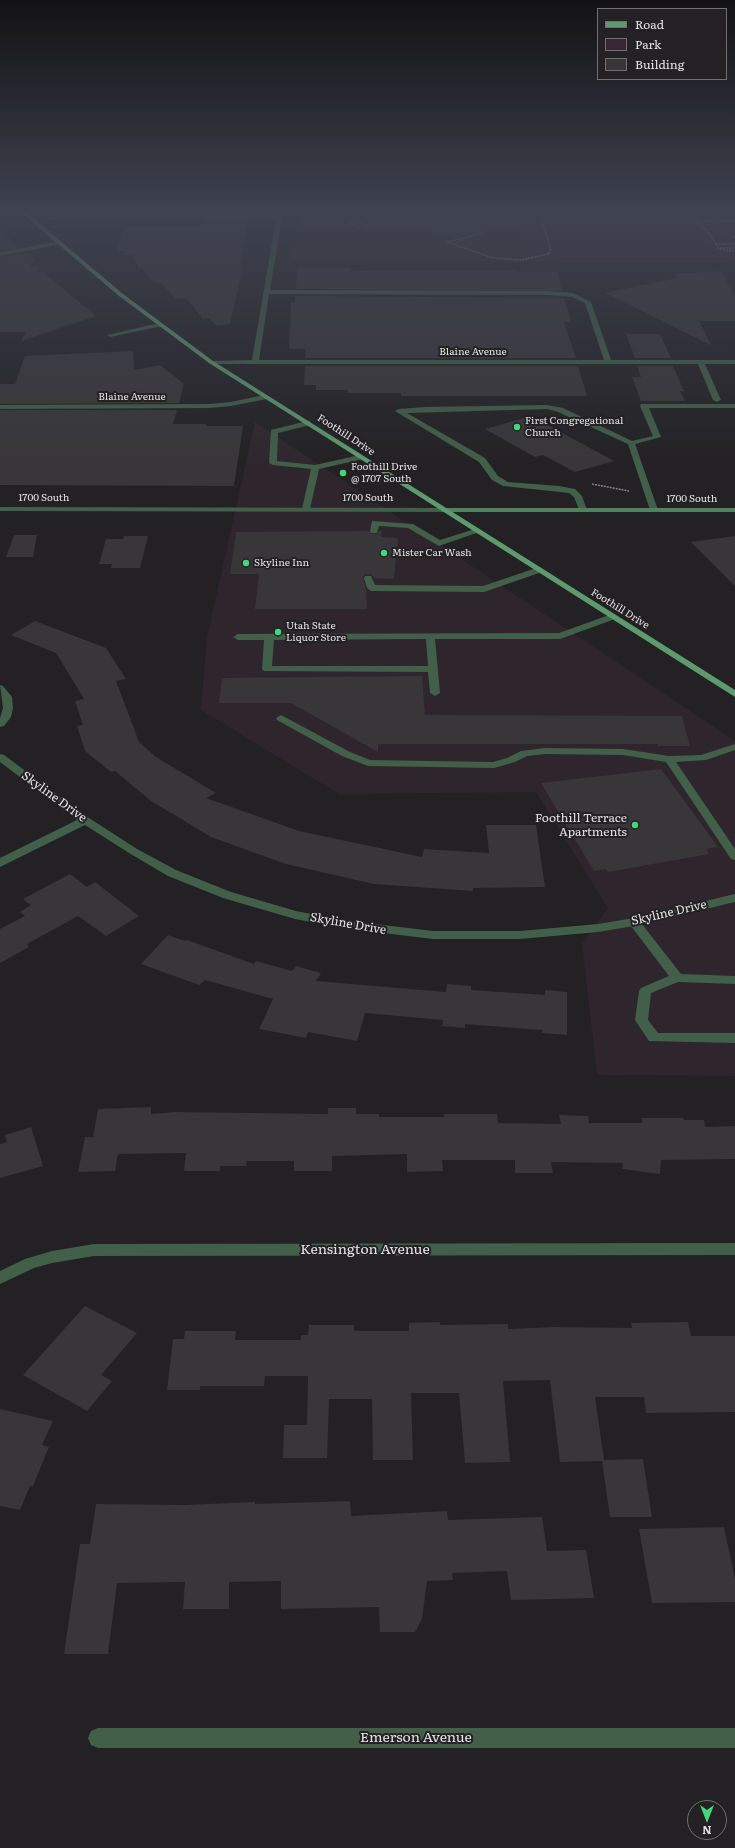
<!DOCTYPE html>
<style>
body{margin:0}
#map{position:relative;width:735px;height:1848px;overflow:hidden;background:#232123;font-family:Literata,serif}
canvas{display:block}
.legend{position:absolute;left:597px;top:8px;width:130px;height:72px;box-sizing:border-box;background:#232123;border:1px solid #716f71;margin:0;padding:5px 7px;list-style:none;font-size:12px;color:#e5e3e5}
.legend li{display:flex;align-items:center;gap:8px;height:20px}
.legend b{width:20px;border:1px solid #716f71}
.north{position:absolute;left:687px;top:1800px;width:40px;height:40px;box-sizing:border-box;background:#232123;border:1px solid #716f71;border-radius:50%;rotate:180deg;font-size:11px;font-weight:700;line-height:16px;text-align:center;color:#e5e3e5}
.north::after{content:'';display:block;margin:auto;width:14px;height:18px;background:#43d77b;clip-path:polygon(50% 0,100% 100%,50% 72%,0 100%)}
</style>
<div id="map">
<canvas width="735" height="1848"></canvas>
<ul class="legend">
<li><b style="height:5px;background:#5d9b6e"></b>Road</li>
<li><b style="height:11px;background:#382535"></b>Park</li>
<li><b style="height:11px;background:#383638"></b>Building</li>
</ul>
<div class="north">N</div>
</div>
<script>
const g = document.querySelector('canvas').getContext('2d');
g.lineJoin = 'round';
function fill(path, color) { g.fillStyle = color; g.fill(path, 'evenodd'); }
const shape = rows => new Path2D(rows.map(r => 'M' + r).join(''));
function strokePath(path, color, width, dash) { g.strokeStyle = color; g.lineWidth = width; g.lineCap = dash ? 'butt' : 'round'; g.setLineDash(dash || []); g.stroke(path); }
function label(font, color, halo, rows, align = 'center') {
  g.font = font + ' Literata,serif'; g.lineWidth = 4; g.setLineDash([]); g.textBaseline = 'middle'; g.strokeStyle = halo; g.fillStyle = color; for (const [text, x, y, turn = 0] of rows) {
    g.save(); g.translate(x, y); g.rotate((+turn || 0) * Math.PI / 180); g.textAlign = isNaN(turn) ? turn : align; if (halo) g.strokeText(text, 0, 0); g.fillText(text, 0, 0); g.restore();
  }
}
fill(shape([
 [299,211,735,211,735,262,290,261],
 [255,422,735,741,735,1076,597,1075,582,944,608,908,536,792,339,794,201,710,207,638]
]), '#2e262c');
fill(shape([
 [542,211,735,211,735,236,713,236,710,230,705,230,712,245,699,245,704,250,712,253,735,256,735,262,557,262,548,256,554,248],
 [517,225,540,225,543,233,519,233],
 [520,234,543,234,545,241,521,241]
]), '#382535');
fill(shape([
 [208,211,250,211,249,214,207,214],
 [384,211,470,211,507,224,456,238,435,232,384,212],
 [206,220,248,220,240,265,242,265,240,279,230,324,217,326,209,318,203,319,186,298,176,299,162,284,153,282,142,268,139,268,133,255,124,255,125,251,117,251,125,226,204,226],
 [0,230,19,247,0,250],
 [26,253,34,260,30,267,38,267,36,272,43,272,96,316,21,341,26,332,0,332,0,257],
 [297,268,350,268,350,271,502,270,515,270,515,272,557,272,562,291,296,289],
 [721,271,735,296,735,321,699,321,711,345,605,293,678,278,674,274],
 [295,296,564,298,571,322,564,322,576,358,305,358,306,349,289,349,291,303,295,303],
 [626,334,660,334,671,358,635,358],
 [133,351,134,370,160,365,184,384,179,403,0,404,0,384,15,384,25,356],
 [305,366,578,366,587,396,401,396,401,393,348,393,348,390,316,390,316,385,304,385],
 [637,366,673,366,684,391,680,391,685,401,641,401,632,377,641,377],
 [0,410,177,410,173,424,206,424,206,426,243,426,234,486,0,485],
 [531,416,614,461,575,472,543,455,535,457,485,429],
 [369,531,371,534,377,534,379,531,382,531,381,537,398,538,394,579,374,578,371,574,365,574,363,577,366,589,367,609,255,609,259,574,230,574,236,532],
 [14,535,37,535,33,557,6,557],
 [124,536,148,536,140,568,111,568,112,564,99,564,106,539,123,539],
 [735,536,735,586,691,542],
 [35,621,106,648,126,679,116,681,139,742,156,757,216,793,206,798,299,831,422,857,424,849,489,853,486,825,536,825,545,887,473,888,473,891,374,884,286,864,211,837,151,801,115,771,111,772,85,751,77,726,83,725,75,701,84,699,56,653,11,635],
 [422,676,425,715,682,716,690,746,658,746,658,744,378,744,378,752,291,703,219,703,222,678],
 [661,769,718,847,706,849,709,854,608,872,606,869,594,871,541,783],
 [70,874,87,887,95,882,139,916,106,936,78,916,27,944,29,947,0,963,0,929,25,916,20,912,31,905,23,899],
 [168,935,185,941,187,940,254,964,256,961,292,971,296,966,321,973,316,981,446,992,447,984,471,986,471,990,545,995,545,990,567,992,567,1035,542,1033,542,1030,465,1024,465,1028,442,1026,443,1020,365,1013,357,1041,308,1032,306,1038,259,1029,273,999,205,980,199,985,141,964],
 [151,1107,151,1114,175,1112,328,1114,328,1108,356,1108,356,1114,379,1114,379,1117,444,1117,444,1114,497,1114,498,1123,561,1124,559,1115,588,1116,589,1123,642,1123,642,1118,683,1118,684,1120,704,1120,705,1127,735,1126,735,1159,661,1160,660,1174,622,1169,623,1163,551,1162,553,1173,515,1173,515,1160,442,1160,443,1171,407,1172,407,1154,332,1156,332,1171,294,1171,294,1161,247,1161,246,1166,220,1166,220,1171,184,1171,186,1153,118,1154,115,1171,78,1172,85,1137,93,1137,98,1109],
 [31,1127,43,1166,0,1178,0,1144,7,1142,5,1135],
 [85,1306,137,1333,101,1375,112,1381,87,1411,23,1375],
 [440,1322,440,1325,508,1324,508,1329,554,1327,632,1328,631,1323,688,1322,691,1336,735,1336,735,1412,646,1413,644,1397,595,1397,604,1460,643,1459,652,1517,610,1517,602,1461,560,1462,550,1380,503,1381,510,1462,465,1463,459,1393,411,1393,413,1460,373,1460,372,1399,329,1399,327,1458,283,1458,284,1425,307,1425,308,1376,265,1376,264,1386,200,1386,200,1390,167,1390,173,1339,184,1339,185,1331,236,1331,235,1340,301,1340,301,1335,308,1335,309,1325,354,1325,354,1331,409,1331,409,1323],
 [0,1409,53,1421,42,1445,49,1447,33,1486,30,1486,20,1510,0,1506],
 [350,1501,351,1516,447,1511,448,1520,542,1517,547,1551,586,1550,594,1598,511,1600,507,1571,452,1573,453,1580,427,1581,422,1619,415,1632,380,1632,379,1607,281,1609,281,1581,229,1582,229,1609,183,1609,185,1582,117,1583,108,1654,64,1654,80,1544,90,1544,96,1504,185,1505,255,1502,255,1504],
 [724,1527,735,1579,735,1602,652,1603,639,1529]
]), '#383638');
strokePath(shape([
 [694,211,696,219,702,228,707,230,719,249,735,251],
 [357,221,367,226],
 [698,221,735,221],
 [350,223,360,227],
 [733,236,735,238],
 [447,242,493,258,521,260,548,254,551,249,539,211],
 [448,242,484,233],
 [715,244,735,244],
 [720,248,735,248],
 [592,484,629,491]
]), '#878587', 1.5, [2, 1]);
fill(shape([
 [160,323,162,324,162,326,110,337,107,335,160,323],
 [641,404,735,404,735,408,649,408,661,437,635,444,658,510,654,512,650,510,628,444,558,412,547,409,407,413,485,458,498,476,508,482,559,486,575,489,582,496,587,510,586,512,580,512,574,497,569,493,503,486,492,480,479,462,395,411,399,409,425,407,547,405,563,408,632,441,653,436,640,406,641,404],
 [307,421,310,421,310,425,278,433,277,461,315,465,360,455,364,457,363,459,319,469,310,509,306,511,302,509,311,469,273,465,269,463,271,430,307,421],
 [372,521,413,524,440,540,478,528,482,531,439,546,408,528,379,526,377,533,371,533,370,531,372,521],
 [539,567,542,568,542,572,484,592,371,591,367,588,364,578,365,576,371,576,375,585,483,586,539,567],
 [612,614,615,615,617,617,615,619,560,639,435,639,440,693,435,696,430,693,428,672,264,671,262,669,264,640,238,640,233,637,238,634,559,633,612,614],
 [426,639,428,666,272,666,274,640,426,639],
 [281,715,350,752,370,760,493,762,507,758,521,751,545,748,623,749,669,756,701,755,735,744,735,750,706,760,676,762,735,849,735,860,731,859,666,762,623,755,545,754,527,756,515,762,494,768,368,766,342,756,277,720,276,718,281,715],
 [634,918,638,919,681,974,735,976,735,984,678,982,651,993,648,1020,658,1033,735,1033,735,1043,649,1041,635,1020,639,991,641,988,669,976,628,922,630,919,634,918]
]), '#415f49');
fill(shape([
 [278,211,283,211,270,290,549,291,573,293,591,302,611,360,735,360,735,364,705,364,721,400,717,402,713,400,698,364,211,364,208,362,209,361,252,360,276,219,66,219,33,222,30,220,66,215,277,215,278,211],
 [269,294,549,295,572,297,585,303,604,360,259,360,269,294],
 [60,241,62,242,62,244,0,256,0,252,60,241],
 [264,395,267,395,267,399,231,406,209,408,0,409,0,405,209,404,231,402,264,395],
 [0,507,445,508,449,510,445,512,0,511,0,507],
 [0,685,3,686,12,697,13,708,11,717,4,726,0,727,0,718,3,708,0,685],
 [0,754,4,755,89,818,137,849,176,870,231,892,296,911,342,920,433,931,520,931,598,924,634,918,735,894,735,902,634,926,598,932,520,939,433,939,342,928,295,919,223,898,168,876,129,853,85,825,0,867,0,858,77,820,0,762,0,754],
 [735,1243,735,1255,94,1256,52,1263,34,1268,0,1284,0,1271,25,1259,52,1251,94,1244,735,1243],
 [98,1728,735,1728,735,1748,98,1748,91,1745,88,1738,91,1731,98,1728]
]), '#415f49');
fill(shape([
 [442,508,735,508,735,512,442,512,442,508]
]), '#51815e');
fill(shape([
 [19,211,25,211,123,294,213,361,735,690,735,697,209,363,119,296,19,211]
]), '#5d9b6e');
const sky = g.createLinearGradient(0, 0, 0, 469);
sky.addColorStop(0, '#131213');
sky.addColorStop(0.45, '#3f4350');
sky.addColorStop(1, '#3f435000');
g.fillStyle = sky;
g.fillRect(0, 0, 735, 469);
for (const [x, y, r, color] of [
 [517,427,4,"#43d77b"],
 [343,473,4,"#43d77b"],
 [384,553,4,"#43d77b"],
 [246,563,4,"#43d77b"],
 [278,632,4,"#43d77b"],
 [635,825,4,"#43d77b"]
]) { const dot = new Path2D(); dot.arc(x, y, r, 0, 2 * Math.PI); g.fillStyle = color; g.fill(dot); strokePath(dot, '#232123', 1.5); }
label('10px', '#e5e3e5', '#232123', [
 ["Blaine Avenue",473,352],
 ["Blaine Avenue",132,397],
 ["Foothill Drive",346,435,33],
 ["1700 South",44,498],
 ["1700 South",368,498],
 ["1700 South",692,499],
 ["Foothill Drive",620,609,32]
]);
label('10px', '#e5e3e5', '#232123', [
 ["First Congregational",525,421],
 ["Church",525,433],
 ["Foothill Drive",351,467],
 ["@ 1707 South",351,479],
 ["Mister Car Wash",392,553],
 ["Skyline Inn",254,563],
 ["Utah State",286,626],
 ["Liquor Store",286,638]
], 'left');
label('12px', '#e5e3e5', '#232123', [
 ["Skyline Drive",54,797,36],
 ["Skyline Drive",669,913,-13],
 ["Skyline Drive",348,924,10]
]);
label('12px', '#e5e3e5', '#232123', [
 ["Foothill Terrace",627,818],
 ["Apartments",627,832]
], 'right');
label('14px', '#e5e3e5', '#232123', [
 ["Kensington Avenue",365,1250],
 ["Emerson Avenue",416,1738]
]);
</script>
